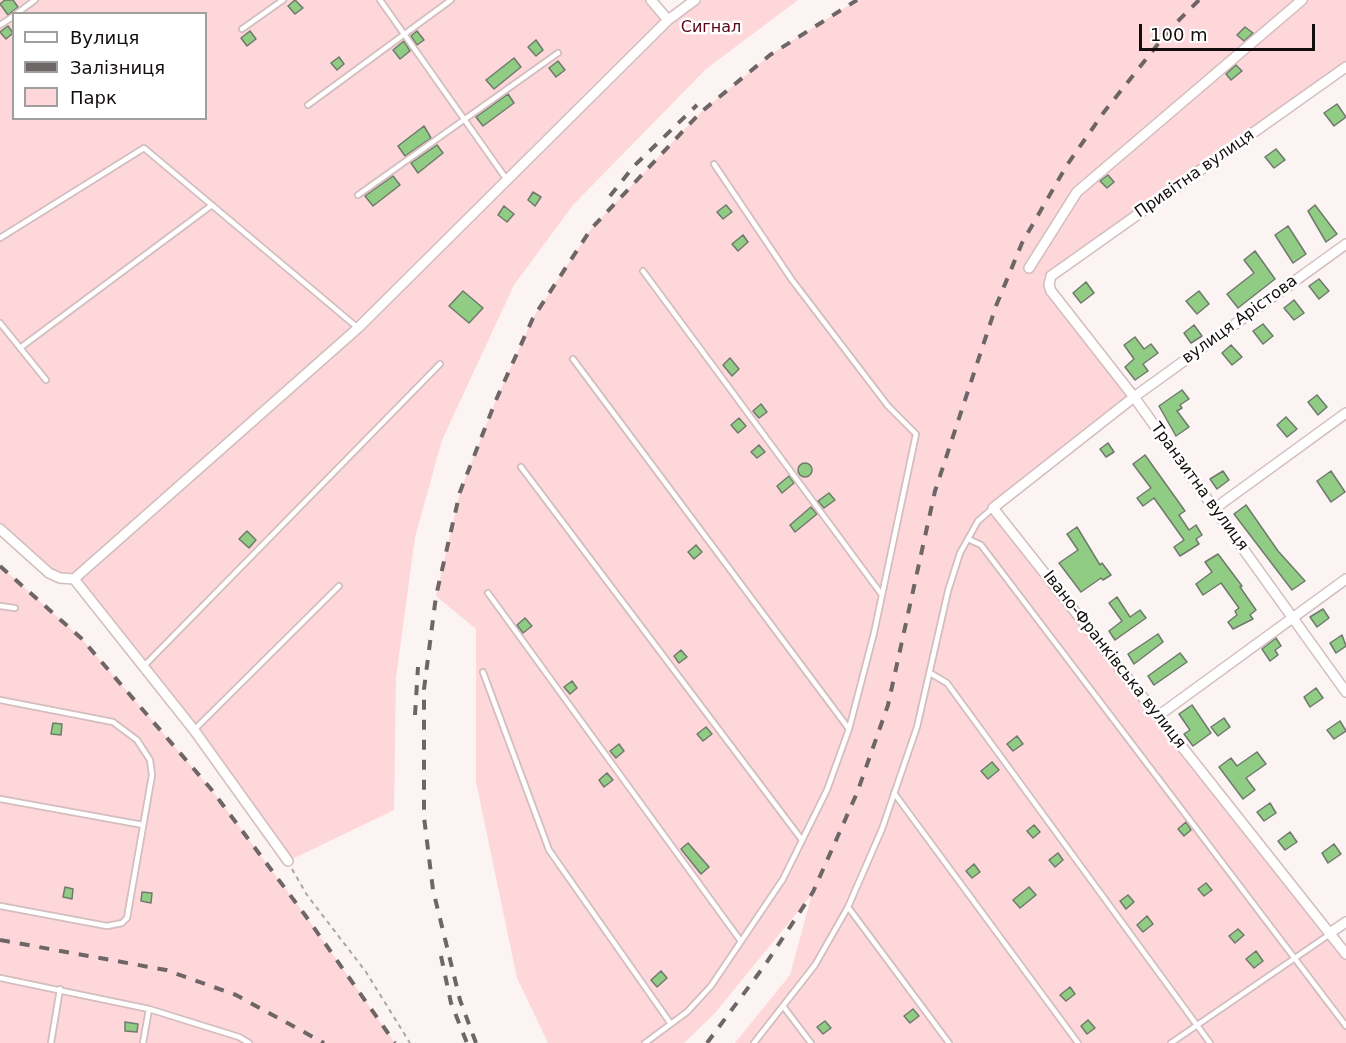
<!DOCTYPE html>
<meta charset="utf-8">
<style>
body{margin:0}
#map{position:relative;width:1346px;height:1043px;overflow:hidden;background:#fcf3f3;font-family:"DejaVu Sans",sans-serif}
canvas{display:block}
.legend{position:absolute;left:12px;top:12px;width:195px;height:108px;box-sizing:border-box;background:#fff;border:2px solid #a19e9e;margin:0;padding:8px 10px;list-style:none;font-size:18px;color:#140d0d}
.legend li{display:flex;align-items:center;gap:12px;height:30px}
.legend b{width:30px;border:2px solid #a19e9e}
.scale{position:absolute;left:1139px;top:24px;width:176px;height:27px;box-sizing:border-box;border:3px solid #140d0d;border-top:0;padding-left:8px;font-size:18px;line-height:21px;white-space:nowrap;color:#140d0d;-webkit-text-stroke:4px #fff;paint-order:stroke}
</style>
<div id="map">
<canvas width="1346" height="1043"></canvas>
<ul class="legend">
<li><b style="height:8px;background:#fff"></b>Вулиця</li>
<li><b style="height:8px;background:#6e6666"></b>Залізниця</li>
<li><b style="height:16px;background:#fdd7d9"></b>Парк</li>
</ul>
<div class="scale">100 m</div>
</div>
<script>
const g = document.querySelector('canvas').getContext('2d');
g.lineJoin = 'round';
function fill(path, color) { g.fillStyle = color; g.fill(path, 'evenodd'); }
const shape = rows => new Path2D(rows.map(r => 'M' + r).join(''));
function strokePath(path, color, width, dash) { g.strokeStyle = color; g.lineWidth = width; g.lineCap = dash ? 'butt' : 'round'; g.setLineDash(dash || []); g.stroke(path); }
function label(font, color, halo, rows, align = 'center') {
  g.font = font + ' "DejaVu Sans",sans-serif'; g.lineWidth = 5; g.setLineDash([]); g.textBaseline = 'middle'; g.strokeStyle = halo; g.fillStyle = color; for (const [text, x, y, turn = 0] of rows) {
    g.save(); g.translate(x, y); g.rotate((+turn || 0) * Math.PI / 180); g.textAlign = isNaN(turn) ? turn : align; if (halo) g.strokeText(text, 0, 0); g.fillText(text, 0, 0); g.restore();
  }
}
fill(shape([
 [0,0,651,0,668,20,695,0,798,0,706,69,573,205,514,285,442,440,415,537,396,678,394,810,288,861,74,579,60,578,0,529],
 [14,14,206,14,206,118,14,118],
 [857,0,1346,0,1346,67,1051,276,1049,285,1134,397,993,508,1346,954,1346,1043,735,1043,790,975,812,894,715,1013,684,1043,548,1043,517,978,476,782,476,629,436,596,460,492,496,400,533,318,591,229,700,113,770,55],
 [0,566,81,638,211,789,305,915,395,1043,0,1043]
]), '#fdd7d9');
const building = shape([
 [5,0,13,0,18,7,8,15,0,4,5,0],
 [295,0,303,8,295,14,288,6,295,0],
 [8,26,13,33,6,39,0,32,8,26],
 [1245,27,1253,33,1244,41,1237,35,1245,27],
 [250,31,256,39,247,46,241,38,250,31],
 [417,31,424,40,417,45,411,36,417,31],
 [536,40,543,50,536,56,528,47,536,40],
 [404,41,410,51,400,59,393,50,404,41],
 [339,57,344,64,337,70,331,63,339,57],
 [514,58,521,67,494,89,486,80,514,58],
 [558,61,565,70,556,77,549,68,558,61],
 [1236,65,1242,71,1231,80,1226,74,1236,65],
 [508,94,514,103,483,126,476,117,508,94],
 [1337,104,1346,117,1334,126,1324,113,1337,104],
 [424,126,431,138,405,156,398,146,424,126],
 [437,145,443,153,418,173,411,163,437,145],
 [1276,149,1285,160,1274,168,1265,157,1276,149],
 [1108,175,1114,182,1107,188,1100,181,1108,175],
 [393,176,400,185,373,206,365,196,393,176],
 [533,192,541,197,535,206,528,200,533,192],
 [726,205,732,212,723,219,717,212,726,205],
 [1315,205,1337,234,1326,242,1308,211,1315,205],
 [504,206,514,214,507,222,498,215,504,206],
 [1288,226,1306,254,1293,263,1275,235,1288,226],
 [743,235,748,242,738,251,732,244,743,235],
 [1255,251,1275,279,1238,308,1227,294,1254,273,1244,260,1255,251],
 [1319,279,1329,291,1319,299,1309,286,1319,279],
 [1086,282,1094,293,1081,303,1073,293,1086,282],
 [463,291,483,308,469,323,449,306,463,291],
 [1199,291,1209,304,1197,314,1186,301,1199,291],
 [1294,300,1304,313,1294,320,1284,308,1294,300],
 [1263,324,1273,336,1263,344,1253,331,1263,324],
 [1194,325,1202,336,1191,343,1184,333,1194,325],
 [1135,337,1144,349,1151,344,1158,353,1143,364,1148,371,1135,380,1125,367,1134,359,1124,345,1135,337],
 [1231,345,1242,357,1232,365,1222,353,1231,345],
 [730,358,739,369,732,376,723,365,730,358],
 [1182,390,1189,399,1180,405,1182,408,1177,411,1189,427,1176,436,1159,406,1182,390],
 [1317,395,1327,407,1318,415,1308,402,1317,395],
 [761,404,767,412,759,418,753,411,761,404],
 [1286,417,1297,429,1287,437,1277,425,1286,417],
 [739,418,746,426,738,433,731,425,739,418],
 [1108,443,1114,452,1106,457,1100,449,1108,443],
 [759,445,765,452,757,458,751,452,759,445],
 [1145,455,1185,511,1179,515,1189,530,1196,525,1202,535,1196,539,1199,544,1180,556,1174,547,1184,540,1154,498,1143,506,1137,498,1151,488,1133,464,1145,455],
 '798 470a7 7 0 1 1 14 0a7 7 0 1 1-14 0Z',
 [1223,471,1229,480,1217,489,1210,479,1223,471],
 [1331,471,1345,492,1331,502,1317,481,1331,471],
 [789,476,794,483,782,493,777,486,789,476],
 [829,493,835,500,824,508,818,501,829,493],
 [1246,505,1278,551,1305,581,1292,590,1234,514,1246,505],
 [811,507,817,514,795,532,790,525,811,507],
 [1077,527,1100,565,1102,563,1111,575,1103,580,1101,578,1081,592,1059,563,1078,550,1067,534,1077,527],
 [247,531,256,540,249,548,239,539,247,531],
 [696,545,702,552,694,559,688,552,696,545],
 [1218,554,1242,586,1240,587,1256,610,1250,615,1253,619,1233,629,1228,622,1237,615,1235,611,1239,608,1221,583,1203,595,1196,584,1212,572,1205,562,1218,554],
 [1117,597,1130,617,1140,610,1146,618,1115,640,1109,631,1122,621,1109,603,1117,597],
 [1323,609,1329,618,1317,627,1310,617,1323,609],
 [525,618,532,626,523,633,517,625,525,618],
 [1158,634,1163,642,1134,664,1128,654,1158,634],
 [1342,635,1346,646,1336,653,1330,643,1342,635],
 [1276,638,1281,646,1275,650,1278,655,1270,661,1262,649,1276,638],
 [681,650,687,657,679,663,674,656,681,650],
 [1180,653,1187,662,1154,685,1148,676,1180,653],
 [572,681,577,688,570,694,564,687,572,681],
 [1316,688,1323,698,1310,707,1304,697,1316,688],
 [1192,705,1211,733,1193,746,1184,734,1190,730,1179,714,1192,705],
 [1224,718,1230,727,1218,736,1211,727,1224,718],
 [1340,721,1346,731,1334,739,1327,730,1340,721],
 [53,723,62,724,61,735,51,734,53,723],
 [706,727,712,734,703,741,697,734,706,727],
 [1017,736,1023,744,1013,751,1007,744,1017,736],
 [619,744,624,751,616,758,610,751,619,744],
 [1257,752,1266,764,1246,778,1255,790,1243,799,1219,767,1231,758,1237,766,1257,752],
 [992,762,999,770,988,779,981,771,992,762],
 [607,773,613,780,604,787,599,780,607,773],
 [1270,803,1276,813,1264,821,1257,812,1270,803],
 [1186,822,1191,830,1184,836,1178,829,1186,822],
 [1034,825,1040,832,1033,838,1027,831,1034,825],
 [1290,832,1297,842,1285,850,1278,841,1290,832],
 [688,843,709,867,701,874,681,849,688,843],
 [1334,844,1341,854,1328,863,1322,853,1334,844],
 [1058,853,1063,860,1055,867,1049,860,1058,853],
 [974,864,980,872,972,878,966,871,974,864],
 [1206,883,1212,890,1204,896,1198,889,1206,883],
 [65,887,73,889,72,899,63,897,65,887],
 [1029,887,1036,895,1020,908,1013,900,1029,887],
 [142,892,152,893,151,903,141,901,142,892],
 [1128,895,1134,902,1126,909,1120,901,1128,895],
 [1147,916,1153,924,1143,932,1137,925,1147,916],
 [1238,929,1244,935,1235,943,1229,936,1238,929],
 [1256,951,1263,961,1254,968,1246,959,1256,951],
 [661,971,667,978,657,987,651,980,661,971],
 [1070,987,1075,994,1066,1001,1060,995,1070,987],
 [913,1009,919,1016,910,1023,904,1016,913,1009],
 [1088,1020,1095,1028,1087,1034,1081,1026,1088,1020],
 [825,1021,831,1028,823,1034,817,1027,825,1021],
 [125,1022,138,1024,137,1032,125,1031,125,1022]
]);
fill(building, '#91cc85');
strokePath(building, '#6f7a6d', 1.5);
const service = shape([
 [380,0,507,180],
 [16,14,35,0],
 [0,25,14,16],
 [242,29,283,0],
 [308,105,451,0],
 [358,195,558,53],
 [0,238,144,148,358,328],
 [643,271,882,595],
 [0,323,46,380],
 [20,348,212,205],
 [573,359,849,729],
 [521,467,802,840],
 [968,539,981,545,994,562,1346,1026],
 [488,593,740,940],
 [0,606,15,608],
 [144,666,440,364],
 [483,672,549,850,671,1024],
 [930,673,947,683,1210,1043],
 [0,700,113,722,137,740,150,760,152,775,127,918,122,923,107,926,0,906],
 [194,730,339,586],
 [894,793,1078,1043],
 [0,799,143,825],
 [848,907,949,1043],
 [0,978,149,1009,239,1037,249,1043],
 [783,1006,811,1043],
 [51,1043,60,989],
 [143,1043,149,1009],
 [645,1043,687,1012,711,986,783,879,827,790,849,729,874,633,916,434,888,406,792,280,714,164],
 [754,1043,815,965,848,907,882,829,917,727,948,591,960,553,978,521,993,508],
 [1171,1043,1330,934]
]);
const minor = shape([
 [651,0,668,20],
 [1346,67,1051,276,1049,285,1051,291,1134,397,1346,692],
 [1346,244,1134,397,993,508,1346,954],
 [1029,268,1077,192,1302,0],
 [1214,509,1346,413],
 [0,529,49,573,60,578,74,579,358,328,668,20,695,0],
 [74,579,194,730,288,861],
 [1158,716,1346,579],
 [1330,933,1346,922]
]);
strokePath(service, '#d3bdbe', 8);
strokePath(minor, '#d3bdbe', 12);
strokePath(shape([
 [292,869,307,895,366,972,410,1043]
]), '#aca4a4', 2, [4.5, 4.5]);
strokePath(service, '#fff', 4.5);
strokePath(minor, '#fff', 9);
strokePath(shape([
 [610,196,634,166,697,105],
 [0,566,81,638,211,789,305,915,395,1043],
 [415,715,418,667],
 [0,940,166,970,236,995,324,1043],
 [441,956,451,1003,467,1043],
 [476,1043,460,1000,433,890,424,817,424,689,436,596,460,492,496,400,533,318,591,229,700,113,770,55,857,0],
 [707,1043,765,965,813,892,857,793,888,705,935,491,996,306,1022,243,1067,165,1104,112,1170,29,1199,0]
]), '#6e6666', 4, [10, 10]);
label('16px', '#5b041c', '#fff', [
 ["Сигнал",711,28]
]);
label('16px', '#140d0d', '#fff', [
 ["Привітна вулиця",1195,174,-35],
 ["вулиця Арістова",1240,320,-36],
 ["Транзитна вулиця",1199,487,54],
 ["Івано-Франківська вулиця",1114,660,52]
]);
</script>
